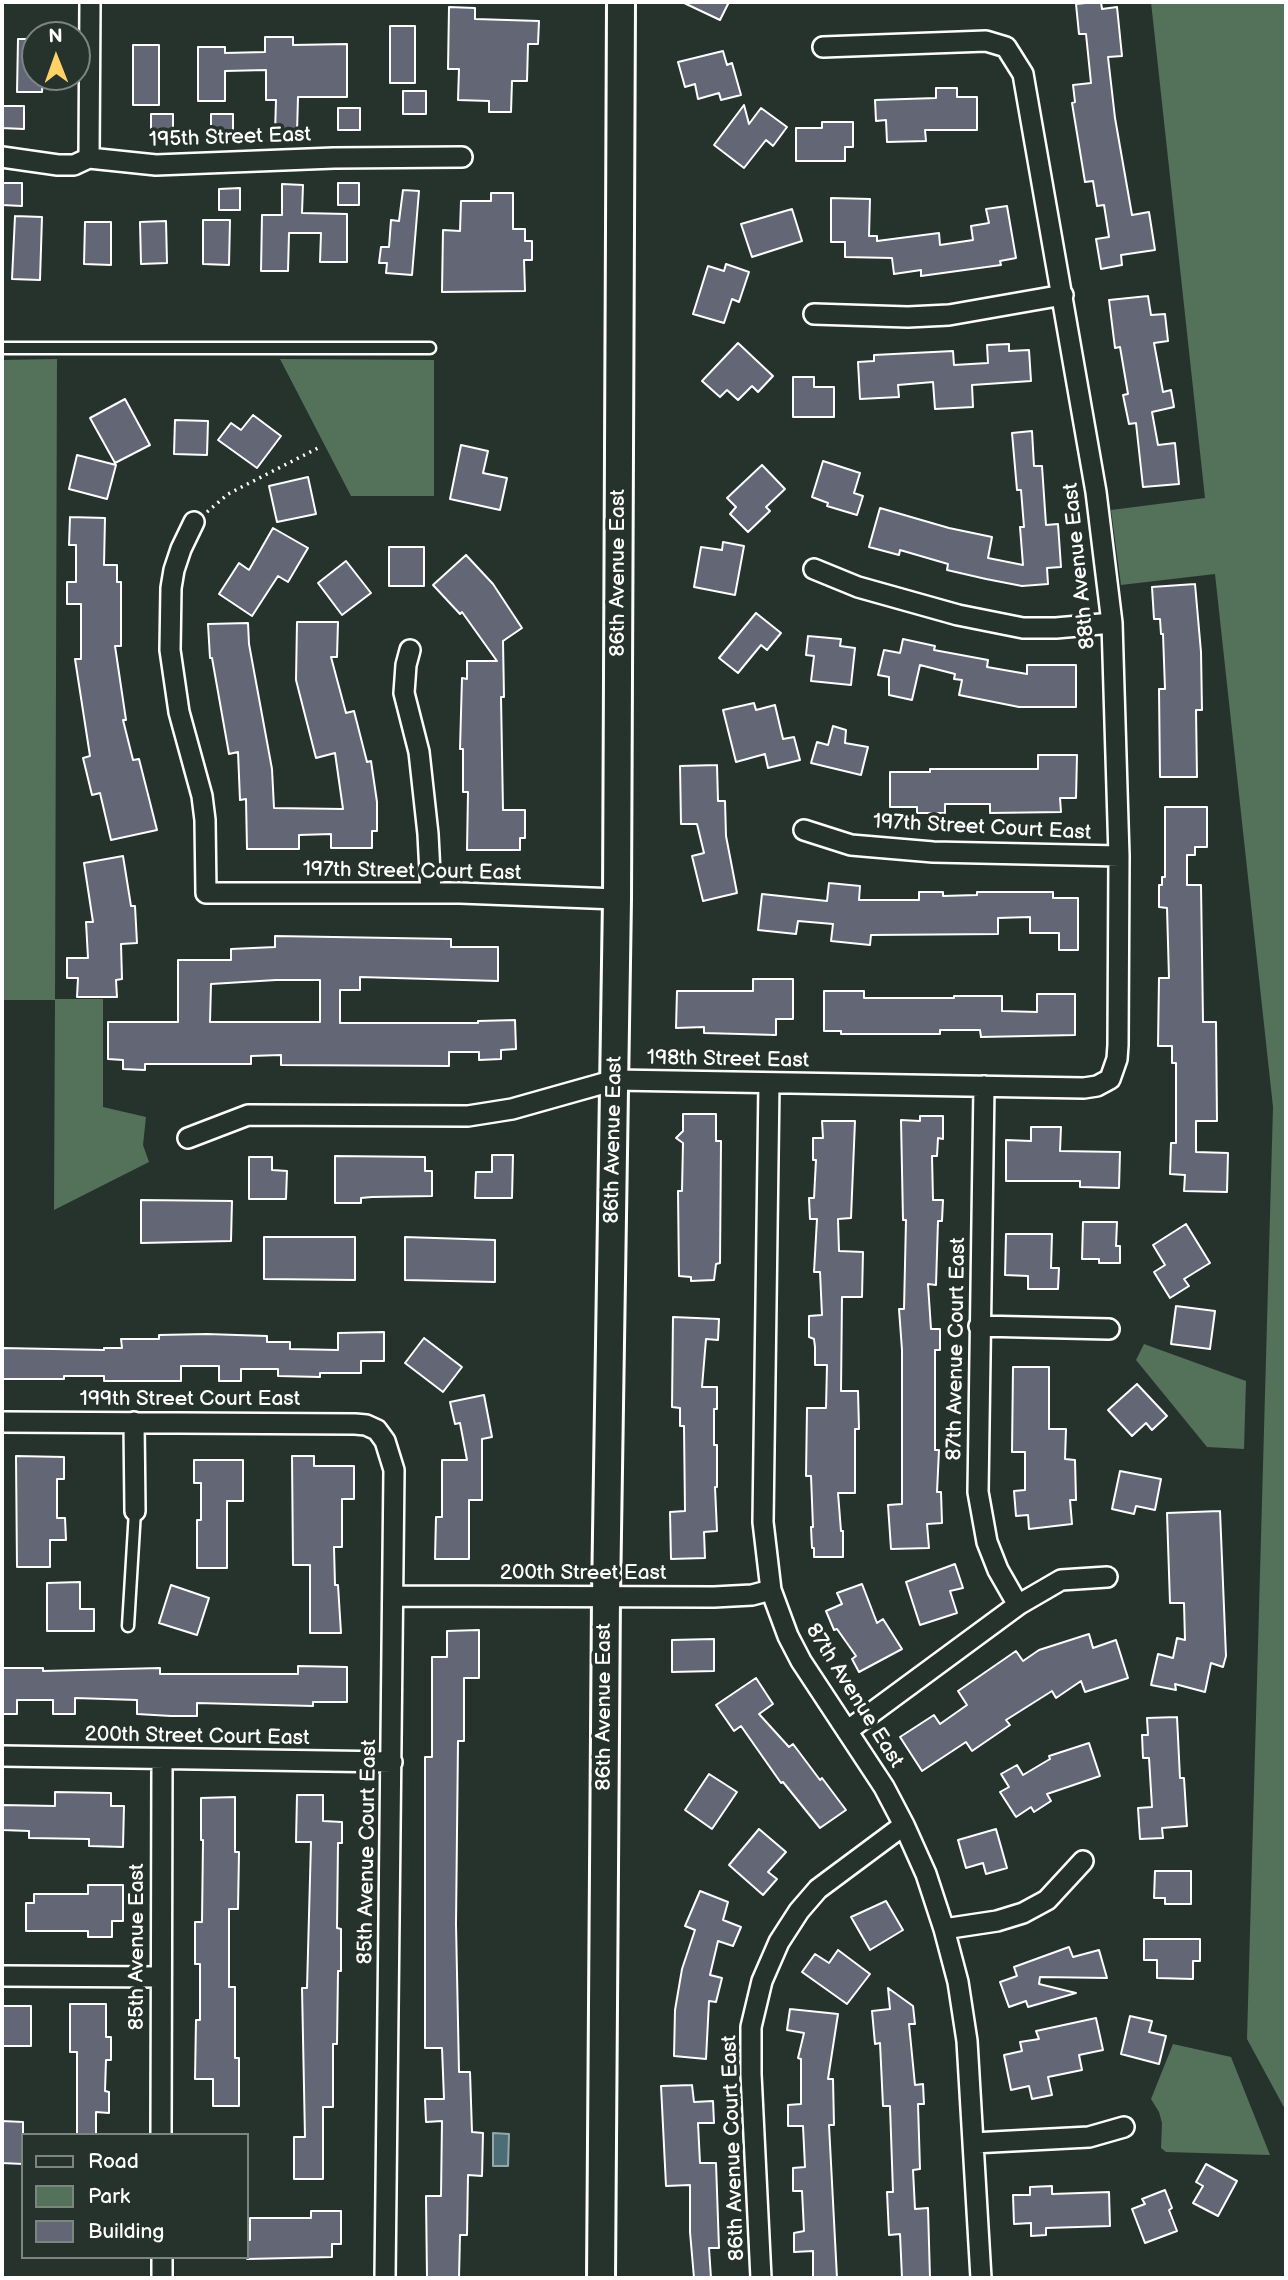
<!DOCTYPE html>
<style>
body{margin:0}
#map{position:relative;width:1288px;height:2280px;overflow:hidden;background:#26332d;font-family:"Balsamiq Sans",sans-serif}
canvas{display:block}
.frame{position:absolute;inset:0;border:4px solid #fff;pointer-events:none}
.legend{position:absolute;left:21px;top:2133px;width:228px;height:126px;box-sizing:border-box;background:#26332d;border:2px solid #7d8581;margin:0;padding:9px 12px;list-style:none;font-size:21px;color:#fff}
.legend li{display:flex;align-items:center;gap:14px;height:35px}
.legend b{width:35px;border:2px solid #7d8581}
.north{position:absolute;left:21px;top:21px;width:70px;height:70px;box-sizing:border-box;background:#26332d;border:2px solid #7d8581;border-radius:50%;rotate:359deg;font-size:19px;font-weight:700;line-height:28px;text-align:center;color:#fff}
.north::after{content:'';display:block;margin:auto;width:24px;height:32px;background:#ffd166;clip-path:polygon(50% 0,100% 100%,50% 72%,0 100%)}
</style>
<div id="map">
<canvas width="1288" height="2280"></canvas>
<div class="frame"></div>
<ul class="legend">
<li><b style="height:9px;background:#26332d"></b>Road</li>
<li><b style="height:19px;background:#547159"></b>Park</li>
<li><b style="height:19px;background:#636775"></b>Building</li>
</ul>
<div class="north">N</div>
</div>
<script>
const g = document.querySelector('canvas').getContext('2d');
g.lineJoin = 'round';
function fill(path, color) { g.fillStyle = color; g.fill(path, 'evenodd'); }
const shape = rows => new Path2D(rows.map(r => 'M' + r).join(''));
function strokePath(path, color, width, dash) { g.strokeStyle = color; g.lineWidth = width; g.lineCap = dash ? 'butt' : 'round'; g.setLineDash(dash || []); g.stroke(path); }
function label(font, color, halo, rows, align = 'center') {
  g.font = font + ' "Balsamiq Sans",sans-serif'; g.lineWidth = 7; g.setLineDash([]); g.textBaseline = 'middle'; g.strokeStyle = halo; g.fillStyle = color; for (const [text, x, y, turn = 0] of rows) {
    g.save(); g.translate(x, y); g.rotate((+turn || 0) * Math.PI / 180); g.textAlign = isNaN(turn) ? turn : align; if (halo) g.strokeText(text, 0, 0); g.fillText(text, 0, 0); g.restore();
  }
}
fill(shape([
 [1151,2,1286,2,1286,2111,1247,2039,1273,1107,1215,574,1121,585,1111,510,1205,498],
 [57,359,55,999,103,999,103,1107,146,1117,143,1145,149,1162,54,1210,55,1000,2,1000,2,360],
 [280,359,434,360,434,496,351,496],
 [1144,1344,1246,1381,1244,1449,1207,1447,1136,1360],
 [1173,2044,1231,2057,1270,2155,1166,2152,1161,2148,1162,2123,1159,2112,1151,2099]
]), '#547159');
const water = shape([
 [493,2133,509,2134,508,2166,493,2166,493,2133]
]);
fill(water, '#4d6d74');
strokePath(water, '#94a7ac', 2);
const building = shape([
 [682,2,729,2,720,20,682,2],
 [1095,2,1101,2,1102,9,1117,7,1122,56,1108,57,1115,118,1132,215,1149,212,1155,250,1121,255,1122,265,1101,269,1096,239,1109,237,1104,205,1097,206,1093,181,1085,182,1072,103,1075,102,1073,85,1091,83,1086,34,1079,34,1076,4,1095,2],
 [449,7,475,8,475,19,539,21,538,44,528,44,527,81,512,81,511,112,489,112,489,101,458,100,459,69,448,69,449,7],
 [390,26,415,26,415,83,390,83,390,26],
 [265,37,293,37,293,45,347,44,347,97,298,97,297,133,275,133,276,100,266,100,266,70,225,71,225,101,198,101,198,47,225,47,225,53,265,52,265,37],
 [18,39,35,39,35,77,43,77,42,92,17,92,18,39],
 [133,45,159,45,159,105,133,105,133,45],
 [723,51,727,65,732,63,741,95,721,100,719,93,698,99,695,84,685,87,678,62,723,51],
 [936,88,957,88,957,97,977,97,977,130,925,130,926,141,887,142,886,120,876,121,875,100,936,98,936,88],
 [403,91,426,91,426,114,403,114,403,91],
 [744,105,749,124,761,108,787,127,773,146,766,140,744,168,714,145,744,105],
 [2,106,24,106,24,129,2,128,2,106],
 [338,108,360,108,360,130,338,130,338,108],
 [151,114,173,114,173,136,151,136,151,114],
 [211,114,233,114,233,136,211,137,211,114],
 [822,122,853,122,853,147,845,147,845,161,796,161,796,128,822,128,822,122],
 [2,183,22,183,22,206,2,205,2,183],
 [338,183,359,183,359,205,338,205,338,183],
 [282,184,303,185,302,213,347,214,347,262,320,262,321,233,289,233,288,271,261,271,262,215,282,215,282,184],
 [240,188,240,210,219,210,219,189,240,188],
 [403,190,419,191,412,275,386,273,387,263,379,263,381,247,389,247,391,220,399,221,403,190],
 [491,193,513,193,513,229,525,229,525,241,532,241,532,260,524,260,525,291,442,292,443,230,460,231,461,201,491,201,491,193],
 [831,198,870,199,869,236,877,236,877,241,939,233,940,245,973,240,971,226,989,223,986,209,1007,206,1016,258,1000,261,1001,265,921,276,921,270,894,274,892,258,845,257,845,242,831,242,831,198],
 [792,209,802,241,752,257,741,224,792,209],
 [15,216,42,217,40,280,12,279,15,216],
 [203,220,230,220,229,265,203,264,203,220],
 [166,221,167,263,141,264,140,222,166,221],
 [85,222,111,222,111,265,84,264,85,222],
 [726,264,749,272,739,302,732,299,724,323,693,314,708,266,724,271,726,264],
 [1148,296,1151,315,1165,314,1168,341,1154,343,1163,392,1171,390,1174,407,1152,412,1158,445,1175,443,1179,484,1143,487,1136,423,1129,424,1123,395,1128,394,1120,347,1115,348,1109,300,1148,296],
 [738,343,773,376,758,392,752,386,738,400,727,390,720,397,702,381,738,343],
 [1009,344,1009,351,1029,350,1031,381,972,385,973,407,935,409,933,382,898,385,899,397,860,399,858,362,874,361,874,355,953,351,954,365,988,363,987,345,1009,344],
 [793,377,814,377,814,387,834,387,834,417,793,417,793,377],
 [125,399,150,445,115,463,90,418,125,399],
 [253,415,281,436,257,468,218,440,231,423,241,430,253,415],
 [175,420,208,421,207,455,174,454,175,420],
 [1032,431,1034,466,1042,466,1046,525,1058,524,1061,567,1047,568,1048,584,1022,586,986,579,947,570,948,564,900,550,899,555,869,547,880,508,949,528,992,537,988,558,1023,565,1020,527,1024,527,1021,490,1017,490,1012,433,1032,431],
 [461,445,488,451,483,473,507,478,500,510,450,499,461,445],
 [77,455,116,465,107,499,69,489,77,455],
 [823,461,860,473,854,493,863,496,857,515,827,506,828,503,812,497,823,461],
 [762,465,785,489,766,507,770,511,748,532,730,514,736,507,727,498,762,465],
 [308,477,316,514,277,522,269,486,308,477],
 [70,517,105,518,104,565,117,565,117,582,121,582,121,646,115,646,126,720,123,720,133,760,139,759,157,830,111,840,100,793,92,795,83,758,90,756,75,659,81,659,81,604,67,604,67,582,76,582,76,545,69,545,70,517],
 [273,528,308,548,288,582,278,576,252,616,219,594,239,563,249,570,273,528],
 [723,542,744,546,735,595,694,587,701,547,722,550,723,542],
 [389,547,424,547,424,586,389,586,389,547],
 [466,555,493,584,522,628,503,641,504,697,501,697,503,810,525,810,525,838,520,838,520,850,467,850,468,792,463,792,463,749,460,749,462,678,467,679,467,661,497,661,462,612,460,614,433,585,466,555],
 [346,561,371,593,342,615,318,583,346,561],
 [1195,584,1201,652,1202,710,1196,710,1197,777,1160,777,1159,689,1165,689,1163,634,1161,634,1160,619,1154,619,1152,587,1195,584],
 [756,613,781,633,767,650,761,645,738,673,719,658,756,613],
 [297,622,338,622,337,657,331,657,346,713,354,711,367,762,371,761,377,802,377,831,372,831,372,848,331,848,331,834,299,835,299,849,247,849,246,799,240,800,238,752,229,754,212,658,210,658,208,624,248,623,249,644,272,769,274,808,343,809,335,753,316,758,296,680,297,622],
 [808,636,841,639,840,646,855,648,851,685,811,681,814,656,806,655,808,636],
 [903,639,935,646,934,650,988,660,987,667,1027,674,1027,665,1076,665,1076,707,1019,707,959,695,962,680,954,679,955,674,920,665,912,700,889,695,889,677,878,675,884,650,900,653,903,639],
 [754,703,756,710,775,705,783,739,794,737,800,760,768,768,765,754,736,762,723,710,754,703],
 [833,726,846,730,845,743,868,747,861,775,811,763,817,742,828,745,833,726],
 [1038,755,1077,755,1076,798,1060,798,1061,812,990,813,990,804,945,804,945,813,917,813,917,807,890,807,890,772,930,772,930,769,1038,769,1038,755],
 [717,765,718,801,725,801,726,836,737,893,703,901,692,856,704,853,697,824,681,824,680,766,717,765],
 [1165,807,1207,807,1207,847,1195,847,1195,855,1187,855,1187,885,1201,885,1203,1022,1216,1022,1217,1121,1196,1121,1196,1152,1228,1153,1227,1192,1184,1191,1185,1175,1170,1174,1171,1143,1176,1143,1176,1063,1172,1063,1172,1046,1158,1046,1159,978,1169,978,1167,908,1159,907,1159,885,1162,885,1162,877,1165,877,1165,807],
 [123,856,131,906,135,906,137,943,121,944,122,979,116,980,117,997,77,997,78,978,67,978,67,958,88,958,86,922,93,922,84,863,123,856],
 [829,883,860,886,859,900,919,900,919,892,943,892,943,896,977,895,977,892,1053,892,1053,898,1078,898,1078,950,1059,950,1059,933,1030,933,1030,917,998,918,998,934,871,935,870,945,831,941,833,924,798,921,796,934,758,930,762,894,827,901,829,883],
 [275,936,451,939,451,947,498,947,498,981,360,977,360,990,340,990,340,1023,478,1023,478,1021,515,1020,516,1049,501,1050,501,1059,479,1060,479,1052,449,1052,449,1066,281,1065,281,1055,251,1056,251,1064,145,1064,145,1070,123,1069,123,1060,108,1059,108,1022,178,1022,178,960,231,960,231,949,275,947,275,936],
 [276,980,320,980,320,1022,210,1022,211,984,276,980],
 [753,979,793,979,793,1019,776,1019,776,1035,704,1033,704,1027,676,1028,677,991,753,991,753,979],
 [824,991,864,991,864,998,954,998,954,996,1002,996,1002,1011,1037,1012,1037,994,1075,994,1075,1035,981,1037,980,1030,940,1030,940,1034,841,1034,841,1031,824,1031,824,991],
 [683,1114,716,1114,716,1141,721,1141,720,1263,716,1264,714,1280,691,1281,691,1277,679,1276,678,1191,682,1191,683,1143,676,1138,683,1131,683,1114],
 [920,1116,943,1116,943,1139,938,1138,937,1156,932,1156,933,1200,943,1200,942,1221,938,1221,936,1285,928,1284,931,1329,940,1329,940,1350,935,1350,935,1450,939,1450,937,1492,941,1492,942,1523,927,1524,929,1548,891,1549,888,1505,902,1504,902,1350,899,1309,904,1309,906,1220,903,1220,901,1120,920,1121,920,1116],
 [822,1121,855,1121,851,1218,838,1219,839,1251,863,1252,862,1297,842,1297,841,1391,858,1391,859,1429,855,1429,855,1493,838,1493,841,1531,843,1531,843,1557,814,1557,814,1548,812,1548,811,1527,813,1527,811,1476,806,1476,807,1408,826,1408,827,1365,815,1365,815,1347,814,1339,809,1337,809,1316,822,1315,820,1272,814,1272,817,1219,810,1219,809,1198,814,1198,816,1160,813,1160,813,1138,823,1138,822,1121],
 [1031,1127,1061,1127,1060,1151,1120,1152,1119,1188,1080,1187,1080,1181,1006,1181,1006,1140,1031,1141,1031,1127],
 [492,1155,513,1155,512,1198,475,1198,476,1172,492,1172,492,1155],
 [335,1156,425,1157,425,1171,432,1171,432,1196,372,1197,361,1198,361,1203,335,1203,335,1156],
 [249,1157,272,1157,272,1170,287,1171,286,1199,249,1199,249,1157],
 [141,1200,232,1201,231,1241,141,1243,141,1200],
 [1083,1222,1117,1222,1116,1246,1120,1246,1120,1263,1099,1263,1099,1259,1082,1259,1083,1222],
 [1186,1224,1210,1263,1184,1279,1189,1286,1170,1298,1154,1272,1165,1265,1153,1245,1186,1224],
 [1006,1234,1052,1234,1051,1268,1059,1268,1058,1289,1028,1289,1028,1276,1005,1275,1006,1234],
 [264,1237,355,1237,355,1280,264,1279,264,1237],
 [405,1237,495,1240,495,1282,405,1280,405,1237],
 [1176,1306,1215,1311,1210,1349,1171,1344,1176,1306],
 [673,1317,719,1319,718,1340,706,1339,702,1387,717,1387,717,1409,714,1409,714,1445,717,1445,717,1487,715,1487,717,1531,704,1532,705,1558,671,1559,670,1512,685,1511,684,1426,680,1426,680,1408,672,1407,673,1317],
 [384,1332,384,1361,361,1361,361,1373,320,1373,320,1377,278,1376,278,1369,241,1369,241,1381,219,1381,219,1366,181,1366,181,1381,104,1381,104,1376,64,1376,64,1379,2,1379,2,1348,104,1350,104,1348,122,1348,121,1339,159,1339,159,1335,207,1334,267,1336,267,1342,290,1342,290,1349,338,1350,338,1333,384,1332],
 [424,1338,462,1367,443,1392,405,1363,424,1338],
 [1013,1367,1049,1367,1049,1429,1066,1429,1065,1459,1075,1460,1076,1500,1070,1500,1072,1524,1029,1529,1028,1515,1016,1516,1014,1491,1025,1490,1025,1452,1012,1452,1013,1367],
 [1137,1384,1167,1416,1152,1430,1146,1423,1132,1436,1108,1410,1137,1384],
 [484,1395,492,1437,482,1439,482,1500,469,1500,469,1559,435,1559,436,1517,442,1517,442,1460,467,1460,460,1423,455,1424,450,1402,484,1395],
 [16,1456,64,1457,64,1479,57,1479,57,1518,65,1518,66,1540,50,1540,50,1567,17,1567,16,1456],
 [292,1456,314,1456,314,1466,354,1466,354,1499,342,1499,342,1547,334,1547,335,1585,338,1585,341,1633,310,1633,310,1565,293,1565,292,1456],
 [194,1460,243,1460,243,1501,227,1501,227,1568,197,1568,197,1520,201,1520,201,1483,194,1483,194,1460],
 [1120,1471,1161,1479,1155,1510,1136,1506,1134,1514,1112,1509,1120,1471],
 [1220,1511,1226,1656,1223,1667,1211,1663,1205,1692,1175,1684,1176,1690,1151,1685,1158,1654,1173,1658,1177,1638,1185,1640,1184,1603,1170,1603,1167,1513,1220,1511],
 [955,1564,963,1588,950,1591,957,1613,920,1625,906,1582,955,1564],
 [80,1582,80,1609,94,1609,94,1631,47,1631,47,1583,80,1582],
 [862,1584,877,1623,883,1619,902,1649,859,1672,852,1659,856,1656,837,1629,834,1630,826,1611,842,1604,837,1593,862,1584],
 [171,1585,209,1598,197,1635,159,1623,171,1585],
 [479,1630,479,1678,464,1678,464,1741,458,1741,456,1924,459,2072,470,2072,472,2132,483,2133,482,2176,468,2175,467,2235,460,2235,459,2278,427,2278,426,2196,441,2196,442,2121,426,2122,425,2099,444,2099,442,2048,425,2048,425,1757,432,1757,432,1657,447,1657,447,1631,479,1630],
 [1089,1634,1093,1648,1116,1640,1128,1678,1085,1692,1081,1681,1056,1698,1052,1691,1006,1720,1010,1725,972,1751,966,1742,922,1771,900,1737,934,1715,940,1724,967,1705,958,1691,1016,1651,1023,1661,1039,1650,1089,1634],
 [714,1639,714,1671,672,1672,672,1640,714,1639],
 [298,1666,347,1667,347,1702,313,1702,313,1706,197,1703,197,1716,171,1716,137,1714,137,1700,75,1698,75,1714,53,1714,53,1700,17,1700,17,1714,2,1714,2,1668,43,1668,43,1671,160,1668,160,1674,298,1674,298,1666],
 [756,1678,773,1704,759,1714,789,1747,793,1744,820,1780,822,1778,846,1810,820,1828,783,1782,781,1783,741,1726,734,1731,716,1705,756,1678],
 [1177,1717,1180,1778,1184,1778,1187,1826,1162,1828,1163,1838,1140,1839,1138,1808,1152,1807,1149,1758,1143,1758,1142,1735,1148,1735,1147,1718,1177,1717],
 [1089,1743,1100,1776,1047,1794,1051,1801,1034,1812,1031,1807,1016,1817,1000,1792,1009,1787,1001,1774,1017,1765,1023,1775,1050,1759,1049,1756,1089,1743],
 [709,1774,737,1792,712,1829,685,1810,709,1774],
 [55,1792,111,1793,111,1806,124,1806,123,1847,89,1846,89,1839,29,1838,29,1831,2,1830,2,1805,55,1806,55,1792],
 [297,1795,323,1795,323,1821,342,1822,342,1843,338,1843,337,1928,341,1929,341,1971,338,1971,337,2044,333,2044,333,2107,323,2107,323,2179,294,2179,294,2137,305,2137,302,1988,307,1988,311,1842,296,1842,297,1795],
 [235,1797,235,1852,239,1852,238,1909,229,1909,229,1987,235,1987,235,2058,239,2058,239,2106,213,2106,213,2079,195,2079,196,2020,200,2020,200,1964,195,1964,195,1922,202,1922,203,1840,201,1840,201,1798,235,1797],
 [759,1829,786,1852,768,1872,777,1879,763,1895,729,1865,759,1829],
 [996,1829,1007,1868,986,1874,983,1863,966,1868,958,1840,996,1829],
 [1155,1871,1191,1871,1191,1904,1165,1904,1165,1898,1154,1898,1155,1871],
 [88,1885,123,1885,123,1921,112,1921,112,1937,88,1937,88,1931,26,1931,26,1903,34,1903,34,1894,88,1894,88,1885],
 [700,1891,728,1902,723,1920,741,1927,733,1946,718,1941,710,1975,722,1978,716,2002,709,2001,706,2059,674,2056,675,2010,682,1969,695,1930,685,1926,700,1891],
 [886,1901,903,1930,870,1950,851,1917,886,1901],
 [1144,1939,1200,1939,1200,1961,1193,1961,1193,1979,1157,1978,1157,1960,1144,1960,1144,1939],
 [1069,1947,1073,1957,1099,1950,1107,1978,1040,1977,1039,1984,1076,1993,1028,2007,1026,2001,1009,2007,1000,1982,1017,1976,1014,1967,1069,1947],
 [838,1950,870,1974,847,2004,802,1972,815,1954,829,1963,838,1950],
 [888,1988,913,2006,915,2024,909,2024,915,2085,923,2084,924,2104,918,2104,920,2169,913,2170,915,2209,928,2208,930,2278,902,2278,900,2234,889,2235,887,2192,893,2192,890,2106,883,2106,880,2043,875,2044,872,2011,890,2009,888,1988],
 [70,2004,106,2004,106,2037,111,2037,111,2060,106,2060,105,2091,109,2092,109,2113,96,2112,96,2135,77,2135,77,2052,70,2052,70,2004],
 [2,2006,31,2006,31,2046,2,2046,2,2006],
 [790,2009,838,2014,828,2079,833,2079,834,2125,829,2125,837,2278,813,2278,813,2251,794,2252,794,2233,804,2231,802,2191,793,2191,793,2168,805,2167,803,2126,788,2126,788,2105,801,2104,801,2059,798,2058,804,2033,787,2030,790,2009],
 [1130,2016,1152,2021,1149,2032,1166,2036,1159,2064,1121,2054,1130,2016],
 [1096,2018,1103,2050,1079,2055,1082,2070,1048,2077,1052,2095,1032,2099,1029,2086,1011,2090,1004,2055,1022,2051,1020,2042,1039,2039,1036,2031,1096,2018],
 [692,2085,694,2102,713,2101,714,2123,698,2123,700,2163,716,2163,719,2248,709,2248,711,2278,694,2278,690,2232,690,2185,666,2186,661,2086,692,2085],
 [2,2121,23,2122,23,2164,2,2163,2,2121],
 [1206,2164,1237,2181,1218,2216,1193,2203,1203,2186,1196,2182,1206,2164],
 [1052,2186,1052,2194,1109,2192,1110,2226,1046,2228,1046,2235,1031,2236,1031,2223,1014,2224,1013,2195,1030,2195,1030,2187,1052,2186],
 [1165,2190,1172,2208,1169,2210,1177,2231,1145,2243,1132,2209,1145,2204,1142,2199,1165,2190],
 [311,2211,341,2211,341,2244,332,2244,332,2257,247,2259,247,2240,250,2240,250,2218,311,2218,311,2211]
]);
fill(building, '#636775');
strokePath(building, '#fff', 2);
const lane = shape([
 [2,348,430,348],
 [128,1626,135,1511]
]);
const street = shape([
 [2,157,58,165,74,165,89,158,156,165,334,158,462,157],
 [89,158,90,2],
 [814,314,908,317,949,315,1063,295],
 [194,522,181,549,174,570,171,588,170,650,179,712,202,796,205,820,206,893,460,893,617,899],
 [814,569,858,587,958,615,1023,628,1056,628,1112,623],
 [410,650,406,665,404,693,419,752,428,834,431,893],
 [804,830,851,845,933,852,1119,856],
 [769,1083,763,1522,771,1590,788,1636,801,1661,884,1787,904,1825,926,1874,944,1929,958,1982,967,2041,981,2278],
 [984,1086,978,1492,987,1542,998,1570,1018,1605],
 [188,1138,248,1115,468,1116,512,1109,615,1080,1084,1088,1097,1086,1110,1079,1117,1059,1118,1045,1119,856,1112,623,1096,492,1023,74,1006,47,986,41,823,47],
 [979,1326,1109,1329],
 [2,1422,355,1424,366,1425,377,1430,385,1441,394,1470,385,2278],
 [134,1422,135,1511],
 [393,1596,714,1597,752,1595,771,1590],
 [847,1731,1018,1605,1061,1580,1107,1577],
 [2,1756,392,1762],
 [944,1929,997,1921,1023,1913,1047,1900,1083,1861],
 [2,1976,161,1977],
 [161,2135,162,1760],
 [973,2143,1089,2137,1124,2127],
 [162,2257,162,2278],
 [761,2278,751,2074,751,2027,762,1981,779,1942,799,1911,818,1889,904,1825]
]);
const secondary = shape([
 [601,2278,606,1596,617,899,621,2]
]);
strokePath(lane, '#fff', 15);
strokePath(street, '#fff', 24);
strokePath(secondary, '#fff', 32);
strokePath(shape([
 [207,512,228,494,318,448]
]), '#fff', 3.5, [2, 5]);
strokePath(lane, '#26332d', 10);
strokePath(street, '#26332d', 19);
strokePath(secondary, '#26332d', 26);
label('21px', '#fff', '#26332d', [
 ["195th Street East",230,138,-2],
 ["88th Avenue East",1080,566,-96],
 ["86th Avenue East",619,573,-90],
 ["197th Street Court East",982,828,3],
 ["197th Street Court East",412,872,1],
 ["198th Street East",728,1060,1],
 ["86th Avenue East",614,1140,-89],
 ["87th Avenue Court East",957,1349,-89],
 ["199th Street Court East",190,1400],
 ["200th Street East",583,1574],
 ["87th Avenue East",854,1696,58],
 ["86th Avenue East",605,1707,-90],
 ["200th Street Court East",197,1737,1],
 ["85th Avenue Court East",368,1852,-89],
 ["85th Avenue East",138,1947,-90],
 ["86th Avenue Court East",734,2148,-92]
]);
</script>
